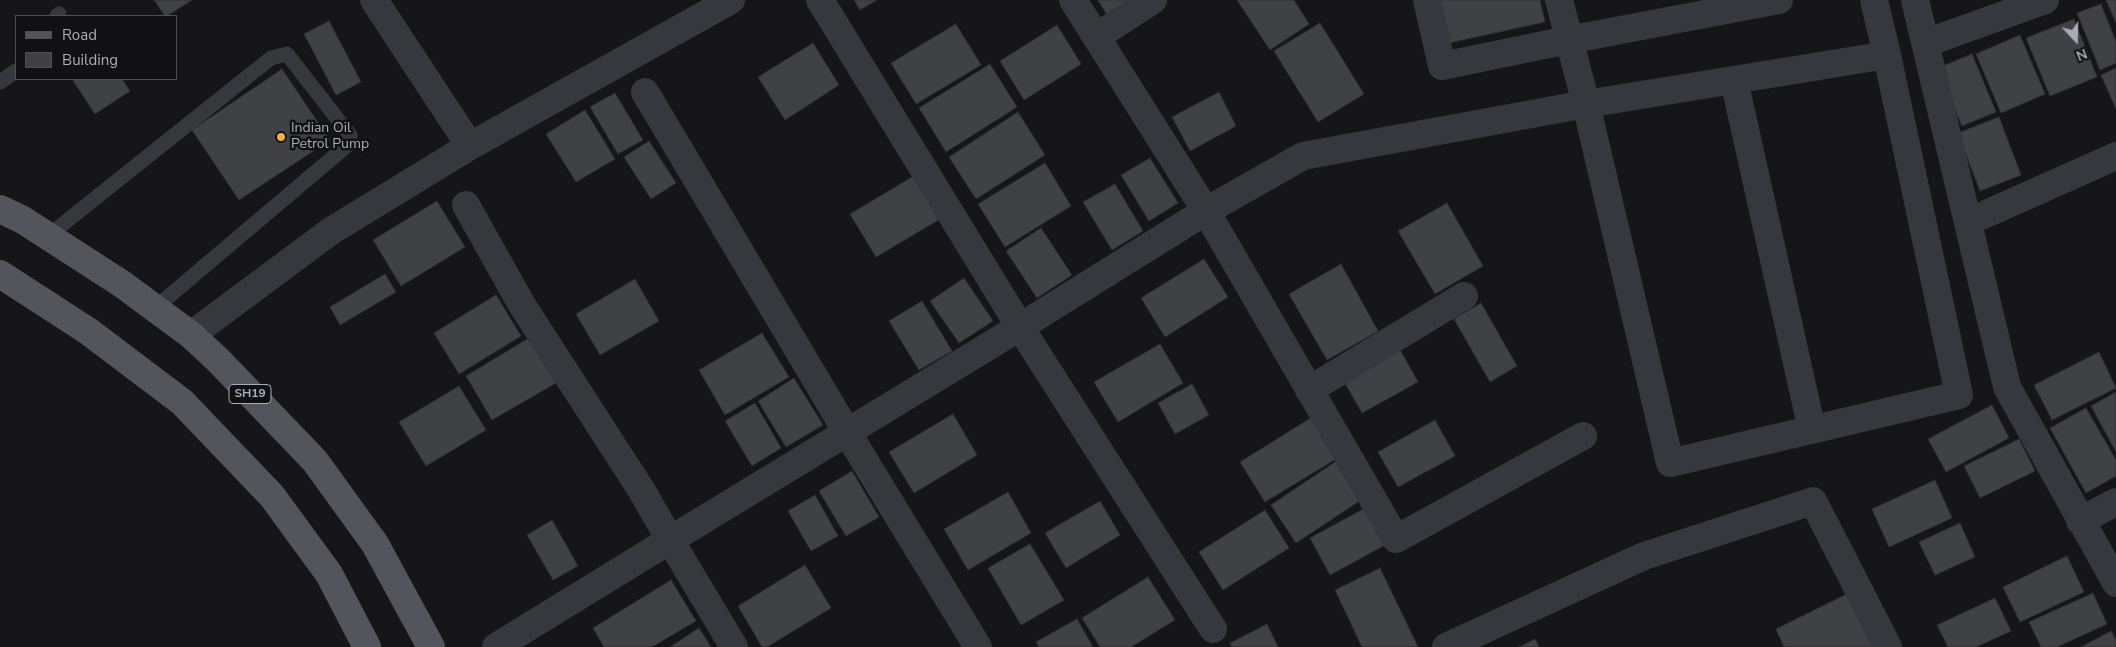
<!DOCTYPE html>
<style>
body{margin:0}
#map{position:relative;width:2116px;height:647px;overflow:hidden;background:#161618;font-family:"Nunito Sans",sans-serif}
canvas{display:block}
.legend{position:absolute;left:15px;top:15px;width:162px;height:65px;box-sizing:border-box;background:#111113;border:1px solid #4d4f55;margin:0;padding:6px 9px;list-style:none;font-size:15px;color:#a8adb8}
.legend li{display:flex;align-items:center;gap:10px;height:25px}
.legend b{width:25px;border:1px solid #4d4f55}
.north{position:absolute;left:2051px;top:15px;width:50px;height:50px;-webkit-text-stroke:4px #111113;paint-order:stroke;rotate:159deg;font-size:14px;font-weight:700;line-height:20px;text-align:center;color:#a8adb8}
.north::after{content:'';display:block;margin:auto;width:18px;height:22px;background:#a8adb8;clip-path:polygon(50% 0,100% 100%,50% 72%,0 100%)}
</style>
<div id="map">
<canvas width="2116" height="647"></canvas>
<ul class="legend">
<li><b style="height:6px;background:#53555c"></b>Road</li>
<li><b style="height:14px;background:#404145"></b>Building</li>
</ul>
<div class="north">N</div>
</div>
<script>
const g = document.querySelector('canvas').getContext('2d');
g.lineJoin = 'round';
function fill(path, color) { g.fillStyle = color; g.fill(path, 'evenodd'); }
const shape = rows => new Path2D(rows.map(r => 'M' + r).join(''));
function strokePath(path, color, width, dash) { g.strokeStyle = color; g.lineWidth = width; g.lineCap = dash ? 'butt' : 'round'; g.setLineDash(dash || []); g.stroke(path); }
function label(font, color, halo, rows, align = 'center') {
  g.font = font + ' "Nunito Sans",sans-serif'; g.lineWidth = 5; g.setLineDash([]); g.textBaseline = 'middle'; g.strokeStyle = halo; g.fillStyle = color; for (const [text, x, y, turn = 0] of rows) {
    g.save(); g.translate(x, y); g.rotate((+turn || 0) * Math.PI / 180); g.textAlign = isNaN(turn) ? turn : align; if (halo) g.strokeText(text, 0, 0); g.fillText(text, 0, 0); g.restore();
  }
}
const building = shape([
 [154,0,192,0,167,16,165,16,154,0],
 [854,0,877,0,860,10,854,0],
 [1098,0,1134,0,1107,15,1098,0],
 [1237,0,1294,0,1309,24,1270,50,1237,0],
 [1435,0,1540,0,1545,22,1444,44,1435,0],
 [2106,0,2116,0,2116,23,2106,0],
 [2101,4,2116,42,2116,63,2100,70,2077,13,2101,4],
 [2074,19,2097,77,2050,96,2026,38,2074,19],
 [329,21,361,82,336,95,304,34,329,21],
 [1320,23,1364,94,1318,122,1274,51,1320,23],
 [956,24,981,65,916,104,891,63,956,24],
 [1057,25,1081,64,1024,100,1000,61,1057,25],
 [2020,35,2045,94,2001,113,1976,54,2020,35],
 [813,43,839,85,785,120,758,77,813,43],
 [1972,54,1996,112,1962,126,1938,68,1972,54],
 [990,64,1017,107,946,152,919,108,990,64],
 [2116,68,2116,109,2101,75,2116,68],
 [282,69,330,140,239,200,192,130,282,69],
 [72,79,122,79,130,91,95,114,72,79],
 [1219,92,1236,126,1190,151,1172,117,1219,92],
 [615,93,643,140,618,154,590,107,615,93],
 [585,110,615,159,576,182,546,134,585,110],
 [1018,112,1045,155,976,199,949,157,1018,112],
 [1999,117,2021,175,1980,191,1958,133,1999,117],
 [649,141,676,183,651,199,624,157,649,141],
 [1150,158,1178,203,1149,221,1121,175,1150,158],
 [1045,163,1071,206,1005,247,978,204,1045,163],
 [914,176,940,219,876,257,850,214,914,176],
 [1115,184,1143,231,1112,250,1083,202,1115,184],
 [437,201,465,247,401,286,373,240,437,201],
 [1447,203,1483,266,1435,294,1398,231,1447,203],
 [1041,228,1072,275,1037,298,1006,251,1041,228],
 [1204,259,1228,297,1165,337,1141,298,1204,259],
 [1341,264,1378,331,1327,360,1289,294,1341,264],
 [385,274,396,292,340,325,330,307,385,274],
 [964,278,993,321,959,343,930,301,964,278],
 [635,279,659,321,600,355,576,314,635,279],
 [496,295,521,336,459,374,434,333,496,295],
 [922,301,952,351,919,370,889,321,922,301],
 [1481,303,1517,366,1490,382,1454,319,1481,303],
 [762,333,789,377,725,415,699,370,762,333],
 [529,338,556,383,492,420,466,376,529,338],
 [1160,344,1183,383,1118,422,1094,382,1160,344],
 [1398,346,1418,382,1362,413,1342,378,1398,346],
 [2099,352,2116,388,2052,420,2034,385,2099,352],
 [794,378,823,425,786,447,758,401,794,378],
 [1192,384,1209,415,1175,434,1158,403,1192,384],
 [459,386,486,430,426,466,399,422,459,386],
 [2116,392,2116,452,2091,406,2116,392],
 [755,403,781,448,752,466,725,421,755,403],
 [1992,405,2009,438,1946,472,1928,439,1992,405],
 [2086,408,2116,460,2116,476,2086,493,2050,428,2086,408],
 [953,414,977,455,914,493,889,452,953,414],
 [1314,416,1339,457,1265,502,1240,462,1314,416],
 [1435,420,1455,456,1398,487,1378,452,1435,420],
 [2019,439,2035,471,1980,498,1964,466,2019,439],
 [1338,460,1364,498,1296,543,1271,505,1338,460],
 [852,471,879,517,846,536,819,491,852,471],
 [1935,480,1952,518,1889,547,1872,509,1935,480],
 [1008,492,1031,533,968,570,944,529,1008,492],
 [815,495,838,536,811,551,788,511,815,495],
 [1100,501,1120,535,1066,568,1045,533,1100,501],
 [1367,507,1387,544,1330,575,1310,538,1367,507],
 [1265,510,1289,548,1223,590,1199,552,1265,510],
 [552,520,578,566,553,580,527,535,552,520],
 [1960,523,1975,557,1935,575,1919,542,1960,523],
 [1030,544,1064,600,1021,625,988,568,1030,544],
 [2067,556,2084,592,2020,622,2003,587,2067,556],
 [805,565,831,608,767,647,762,647,738,606,805,565],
 [1380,568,1418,647,1362,647,1335,590,1380,568],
 [1148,577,1175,620,1131,647,1100,647,1082,618,1148,577],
 [671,580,696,621,652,647,604,647,593,628,671,580],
 [2093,593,2107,624,2057,647,2041,647,2029,622,2093,593],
 [1847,594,1873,647,1784,647,1776,629,1847,594],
 [1995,598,2011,631,1976,647,1948,647,1937,625,1995,598],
 [1077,619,1093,647,1039,647,1036,642,1077,619],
 [1267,624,1278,647,1232,647,1230,643,1267,624],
 [699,628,711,647,670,647,699,628],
 [2111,631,2116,640,2116,647,2081,647,2111,631],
 [1535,639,1539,647,1519,647,1535,639]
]);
fill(building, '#404145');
strokePath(building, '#303034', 1);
strokePath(shape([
 [57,16,59,14],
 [0,82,16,71],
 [48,236,271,58,287,54,350,135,350,143,155,308]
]), '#37383d', 15);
strokePath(shape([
 [374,0,470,146],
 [820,0,1020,327,1213,629],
 [1073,0,1206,211,1396,539,1583,436],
 [1427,0,1442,66,1568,40,1779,0],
 [1874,0,1887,55],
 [1915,0,2007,387,2116,583],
 [1096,37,1153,0],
 [1926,43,2045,0],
 [1734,80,1812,430],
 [645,92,847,432,978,647],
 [466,205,522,305,642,491,670,540,1020,327,1206,211,1303,156,1586,104,1887,55,1959,395,1670,463,1586,104,1559,0],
 [1968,222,2116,156],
 [191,335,331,231,470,146,731,0],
 [1309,390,1464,296],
 [2080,521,2116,502],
 [496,647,670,540,734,647],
 [1446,647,1644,556,1813,501,1888,647]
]), '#37383d', 28);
strokePath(shape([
 [0,209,23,220,122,284,191,335,218,360,315,461,375,544,431,647],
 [0,274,88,331,182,402,272,496,329,574,367,647]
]), '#53555c', 28);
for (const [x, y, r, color] of [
 [281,137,5,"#f2b134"]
]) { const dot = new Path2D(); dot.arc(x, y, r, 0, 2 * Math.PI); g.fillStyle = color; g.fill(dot); strokePath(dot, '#111113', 2); }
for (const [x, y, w] of [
 [250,394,42]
]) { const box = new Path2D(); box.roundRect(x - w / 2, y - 9.5, w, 19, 4); g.fillStyle = '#111113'; g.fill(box); strokePath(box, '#a8adb8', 1); }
label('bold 12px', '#a8adb8', null, [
 ["SH19",250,394]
]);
label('14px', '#a8adb8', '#111113', [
 ["Indian Oil",291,129],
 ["Petrol Pump",291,145]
], 'left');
</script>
